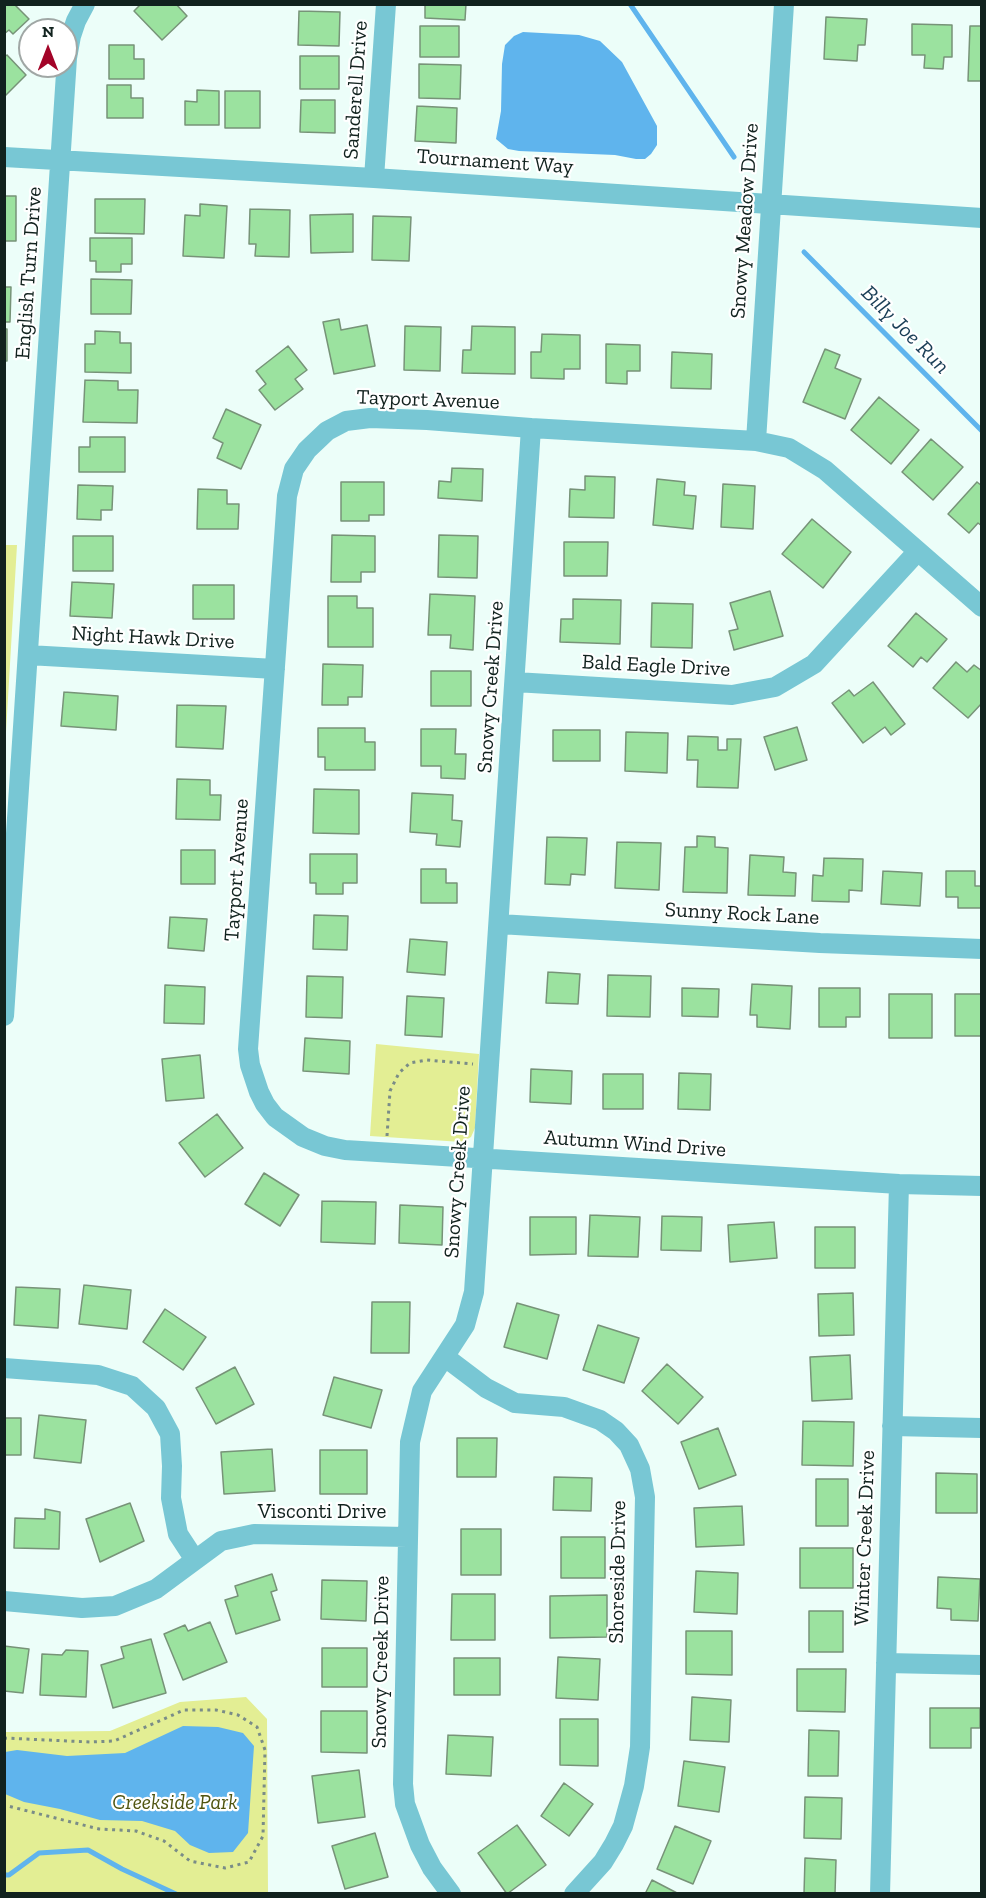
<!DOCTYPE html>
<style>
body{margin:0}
#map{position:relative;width:986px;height:1898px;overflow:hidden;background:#ecfef9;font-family:"Zilla Slab",serif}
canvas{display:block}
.frame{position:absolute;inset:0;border:6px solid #11221e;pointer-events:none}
.north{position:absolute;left:18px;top:18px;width:60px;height:60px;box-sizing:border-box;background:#fff;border:2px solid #a0a7a5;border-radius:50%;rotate:0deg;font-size:16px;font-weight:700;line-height:24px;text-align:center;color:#11221e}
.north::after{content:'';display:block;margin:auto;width:21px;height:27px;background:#a30428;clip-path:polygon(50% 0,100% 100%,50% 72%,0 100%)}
</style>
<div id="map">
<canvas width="986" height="1898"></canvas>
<div class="frame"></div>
<div class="north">N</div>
</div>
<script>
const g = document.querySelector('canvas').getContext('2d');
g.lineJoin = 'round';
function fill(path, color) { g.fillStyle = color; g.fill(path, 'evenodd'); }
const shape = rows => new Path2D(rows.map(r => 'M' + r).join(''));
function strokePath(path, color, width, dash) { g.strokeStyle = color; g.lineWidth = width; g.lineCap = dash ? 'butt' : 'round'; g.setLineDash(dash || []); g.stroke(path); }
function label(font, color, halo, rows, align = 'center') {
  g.font = font + ' "Zilla Slab",serif'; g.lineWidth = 4.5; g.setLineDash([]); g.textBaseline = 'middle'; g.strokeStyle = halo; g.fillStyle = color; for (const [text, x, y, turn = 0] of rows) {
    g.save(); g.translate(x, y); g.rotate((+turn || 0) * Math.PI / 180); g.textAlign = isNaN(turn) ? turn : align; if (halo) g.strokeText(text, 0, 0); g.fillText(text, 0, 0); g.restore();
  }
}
fill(shape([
 [5,545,17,545,5,749,4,545],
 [376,1044,479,1054,475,1128,471,1137,462,1142,370,1136],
 [246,1697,267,1719,268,1893,5,1893,4,1732,110,1731,180,1702]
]), '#e3ee94');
fill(shape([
 [523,32,579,35,600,41,622,62,657,126,657,145,651,154,645,159,636,159,615,155,519,151,508,149,496,139,501,111,502,64,505,45,514,36],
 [183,1726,218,1727,243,1733,254,1746,248,1833,233,1852,209,1853,190,1845,175,1831,142,1821,100,1820,60,1809,24,1802,5,1794,5,1752,17,1750,67,1756,125,1753]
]), '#5fb4ed');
strokePath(shape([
 [630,4,734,157],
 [804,252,982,431],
 [4,1875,9,1875,39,1853,88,1850,122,1869,176,1894]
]), '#5fb4ed', 5);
const building = shape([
 [4,4,14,4,29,19,13,34,9,30,4,34,4,4],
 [141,4,176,4,187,16,162,40,134,11,141,4],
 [425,4,466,4,465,20,425,18,425,4],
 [299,11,340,12,339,46,298,45,299,11],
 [826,17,867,19,865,45,858,45,857,61,824,59,826,17],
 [912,24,952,25,952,57,944,57,943,69,924,68,925,55,912,55,912,24],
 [420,26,459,26,459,57,420,57,420,26],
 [970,26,982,26,982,81,968,81,970,26],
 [109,45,134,45,134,59,144,59,144,79,109,79,109,45],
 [7,55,26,75,4,97,4,57,7,55],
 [300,56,339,56,339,89,300,89,300,56],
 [419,64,461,65,460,99,419,98,419,64],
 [107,85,131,85,131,98,143,98,143,118,107,118,107,85],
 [197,90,219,91,219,125,185,125,185,101,197,102,197,90],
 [225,91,260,91,260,128,225,128,225,91],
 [301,100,335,100,335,133,300,132,301,100],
 [417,106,457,108,456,143,415,141,417,106],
 [4,196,16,196,16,241,4,241,4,196],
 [95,199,145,199,144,234,95,233,95,199],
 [200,204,227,206,224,258,183,256,185,215,200,216,200,204],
 [250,209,290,210,289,257,255,256,256,244,249,244,250,209],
 [353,214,353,252,311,253,310,215,353,214],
 [373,216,411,217,409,261,372,260,373,216],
 [90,238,132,238,132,264,121,264,121,272,96,272,96,261,90,261,90,238],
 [91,279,132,280,131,314,91,314,91,279],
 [4,287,11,287,10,322,4,322,4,287],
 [339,319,341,330,367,325,375,366,334,374,323,322,339,319],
 [405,326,441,327,440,371,404,370,405,326],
 [472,326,515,327,515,374,462,373,463,350,471,350,472,326],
 [4,329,7,329,7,361,4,361,4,329],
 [95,331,120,332,120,343,131,343,131,373,85,372,85,344,95,344,95,331],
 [542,334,580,335,580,369,564,369,564,379,531,378,531,352,541,352,542,334],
 [606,344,640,345,640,371,627,371,627,384,606,383,606,344],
 [288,346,307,370,295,379,303,389,275,410,259,390,266,384,256,371,288,346],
 [825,349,840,355,835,368,861,379,845,419,803,402,825,349],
 [672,352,712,354,711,389,671,388,672,352],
 [85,380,118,381,118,390,138,390,137,423,83,422,85,380],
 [879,397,919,430,891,464,851,430,879,397],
 [226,409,261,425,241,469,217,458,223,443,213,438,226,409],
 [90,437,125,437,125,472,79,472,79,447,90,447,90,437],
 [931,439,963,467,933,500,902,472,931,439],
 [452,468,483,469,482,501,438,498,439,481,451,482,452,468],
 [585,476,615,477,614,518,569,517,570,489,585,490,585,476],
 [657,479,685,482,684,495,696,496,693,529,653,525,657,479],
 [341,482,384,482,384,515,369,515,369,521,341,521,341,482],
 [977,482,982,486,982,526,978,523,969,533,948,514,977,482],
 [723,484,755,486,753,529,721,527,723,484],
 [78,485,113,486,112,510,101,510,101,520,77,519,78,485],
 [198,489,227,490,227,504,239,504,238,529,197,529,198,489],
 [812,519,851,552,823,588,782,554,812,519],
 [332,535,375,536,375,572,361,572,361,582,331,582,332,535],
 [439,535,478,536,477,578,438,577,439,535],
 [73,536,113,536,113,571,73,571,73,536],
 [564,542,608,542,607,576,564,576,564,542],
 [72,582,114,584,112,618,70,616,72,582],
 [193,585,234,585,234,619,193,619,193,585],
 [770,591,783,636,734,650,729,631,738,629,730,603,770,591],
 [430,594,475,596,473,650,450,648,451,635,428,635,430,594],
 [328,596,357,596,357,608,373,608,373,647,328,647,328,596],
 [573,599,621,600,620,644,560,642,561,619,573,619,573,599],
 [652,603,693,604,692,648,651,647,652,603],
 [916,613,947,639,927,662,921,657,913,667,888,646,916,613],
 [956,662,967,672,974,665,982,671,982,703,968,718,933,688,956,662],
 [323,664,363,665,362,697,348,697,348,705,322,705,323,664],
 [431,671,471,671,471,706,431,706,431,671],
 [873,682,905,724,891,735,885,727,863,743,832,703,849,690,854,696,873,682],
 [64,692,118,696,116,730,61,726,64,692],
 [177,705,226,706,223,749,176,747,177,705],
 [797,727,807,760,775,770,764,737,797,727],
 [318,728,365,728,365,742,375,742,375,770,325,770,325,757,318,757,318,728],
 [421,729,456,729,455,754,466,754,465,779,441,778,441,766,421,766,421,729],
 [553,730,600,730,600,761,553,761,553,730],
 [626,732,668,733,667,773,625,771,626,732],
 [688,736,718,737,718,750,727,750,727,739,741,739,738,788,697,787,698,760,687,760,688,736],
 [177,779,210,780,210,795,221,795,220,820,176,819,177,779],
 [314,789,359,790,359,834,313,833,314,789],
 [412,793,453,795,452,820,462,821,460,847,436,845,437,834,410,832,412,793],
 [697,836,715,837,715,847,728,848,727,893,683,892,685,847,697,847,697,836],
 [547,837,587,838,585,875,571,874,570,885,545,884,547,837],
 [617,842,661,843,659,890,615,888,617,842],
 [181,850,215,850,215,884,181,884,181,850],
 [310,854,357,854,357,883,343,883,343,894,316,894,316,883,310,883,310,854],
 [750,855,784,857,783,872,796,873,795,896,748,895,750,855],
 [824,858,863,859,862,891,849,890,849,902,812,901,813,875,823,876,824,858],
 [421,869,446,869,446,883,457,883,457,903,421,903,421,869],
 [883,871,922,873,920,906,881,904,883,871],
 [946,871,975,871,975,886,982,886,982,908,958,908,958,897,946,897,946,871],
 [314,915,348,916,347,950,313,949,314,915],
 [170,917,207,919,204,951,168,948,170,917],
 [410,939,447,942,445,975,407,972,410,939],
 [548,972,580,974,578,1004,546,1003,548,972],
 [608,975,651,976,650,1017,607,1016,608,975],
 [307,976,343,977,342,1018,306,1017,307,976],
 [752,984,792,986,790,1029,757,1027,757,1015,750,1015,752,984],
 [165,985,205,987,204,1024,164,1023,165,985],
 [682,988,719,989,718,1017,682,1016,682,988],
 [819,988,860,988,860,1017,846,1017,846,1027,819,1027,819,988],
 [889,994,932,994,932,1038,889,1038,889,994],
 [955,994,982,994,982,1036,955,1036,955,994],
 [407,996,444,998,442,1037,405,1035,407,996],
 [305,1038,350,1041,349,1074,303,1071,305,1038],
 [200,1055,204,1098,166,1101,162,1059,200,1055],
 [531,1069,572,1071,571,1104,530,1102,531,1069],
 [679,1073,711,1074,710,1110,678,1109,679,1073],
 [603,1074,643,1074,643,1109,603,1109,603,1074],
 [217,1114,243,1148,205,1177,179,1143,217,1114],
 [264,1173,299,1195,280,1226,245,1204,264,1173],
 [322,1201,376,1202,375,1244,321,1242,322,1201],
 [400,1205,443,1207,442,1245,399,1243,400,1205],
 [590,1215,640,1217,638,1257,588,1256,590,1215],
 [662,1216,702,1217,701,1251,661,1250,662,1216],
 [530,1217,576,1217,576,1254,530,1255,530,1217],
 [774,1222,777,1258,730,1262,728,1225,774,1222],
 [815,1227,855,1227,855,1268,815,1268,815,1227],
 [84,1285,131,1290,127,1329,79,1324,84,1285],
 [16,1287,60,1289,58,1328,14,1325,16,1287],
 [853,1293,854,1335,819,1336,818,1294,853,1293],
 [372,1302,410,1302,409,1353,371,1353,372,1302],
 [517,1303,559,1315,547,1359,504,1347,517,1303],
 [165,1309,206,1337,183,1370,143,1342,165,1309],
 [598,1325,639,1338,624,1383,583,1370,598,1325],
 [850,1355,852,1399,812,1401,810,1357,850,1355],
 [667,1364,703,1397,678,1424,642,1391,667,1364],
 [235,1367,254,1404,216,1424,196,1388,235,1367],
 [334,1377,382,1390,371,1428,323,1415,334,1377],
 [39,1415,86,1420,81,1463,34,1458,39,1415],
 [4,1418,21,1418,21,1455,4,1455,4,1418],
 [803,1421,854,1422,853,1466,802,1465,803,1421],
 [718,1428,736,1475,699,1489,681,1442,718,1428],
 [457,1438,497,1438,496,1477,457,1477,457,1438],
 [272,1449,275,1491,224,1494,221,1452,272,1449],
 [320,1450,367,1450,367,1494,320,1494,320,1450],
 [936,1473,977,1474,977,1513,936,1513,936,1473],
 [554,1477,592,1478,591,1511,553,1510,554,1477],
 [816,1479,848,1479,848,1526,816,1526,816,1479],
 [130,1503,144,1541,100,1562,86,1519,130,1503],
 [742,1506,744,1545,696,1547,694,1508,742,1506],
 [45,1509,60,1512,59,1549,14,1548,15,1518,45,1519,45,1509],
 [461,1529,501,1529,501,1575,461,1575,461,1529],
 [561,1537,605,1537,605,1578,561,1578,561,1537],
 [800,1548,853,1548,853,1588,800,1588,800,1548],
 [696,1571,738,1573,737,1614,694,1612,696,1571],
 [272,1574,277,1590,271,1592,280,1620,236,1634,225,1600,238,1596,235,1586,272,1574],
 [938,1577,980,1579,978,1621,951,1620,951,1609,937,1608,938,1577],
 [322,1580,367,1581,366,1621,321,1619,322,1580],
 [452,1594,495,1594,495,1640,451,1640,452,1594],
 [607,1595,607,1637,550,1638,550,1596,607,1595],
 [809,1611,843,1611,843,1652,809,1652,809,1611],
 [210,1622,227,1662,183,1680,164,1634,185,1625,188,1631,210,1622],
 [686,1631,732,1631,732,1675,686,1674,686,1631],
 [151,1639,166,1693,113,1708,101,1665,124,1658,121,1647,151,1639],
 [4,1646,29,1649,23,1693,4,1691,4,1646],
 [322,1648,367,1648,367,1687,322,1687,322,1648],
 [66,1650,88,1651,86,1697,40,1695,42,1654,62,1655,66,1650],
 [558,1657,600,1659,598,1700,556,1698,558,1657],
 [454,1658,500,1658,500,1695,454,1695,454,1658],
 [797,1669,846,1669,845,1712,797,1711,797,1669],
 [692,1697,731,1700,729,1742,690,1740,692,1697],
 [930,1708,980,1708,980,1728,971,1728,971,1748,930,1748,930,1708],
 [321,1711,367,1711,367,1753,321,1752,321,1711],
 [560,1719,598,1719,598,1766,560,1765,560,1719],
 [809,1730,839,1731,838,1776,808,1776,809,1730],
 [448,1735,493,1737,491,1776,446,1774,448,1735],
 [684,1761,725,1767,719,1812,678,1806,684,1761],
 [359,1770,365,1817,318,1823,312,1776,359,1770],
 [564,1783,593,1804,569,1836,541,1816,564,1783],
 [805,1797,842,1798,841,1839,804,1838,805,1797],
 [517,1825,546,1865,507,1894,478,1853,517,1825],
 [675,1826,711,1841,693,1884,657,1869,675,1826],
 [375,1833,388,1877,345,1889,332,1846,375,1833],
 [805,1858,836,1860,835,1894,804,1894,805,1858],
 [652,1880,679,1894,645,1894,652,1880]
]);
fill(building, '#9be29f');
strokePath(building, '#779378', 1.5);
strokePath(shape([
 [387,1136,390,1091,399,1073,410,1063,427,1060,473,1064],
 [4,1738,90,1742,114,1741,184,1710,216,1710,238,1715,257,1727,265,1750,263,1836,249,1862,225,1868,190,1861,164,1841,136,1831,99,1829,4,1805]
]), '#7a8c87', 3, [3, 4.5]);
strokePath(shape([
 [4,157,374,178,982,218],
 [374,178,386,4],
 [756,441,784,4],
 [982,607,825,470,789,448,756,441,531,428,427,420,370,418,346,421,327,431,307,450,294,469,287,496,248,1049,250,1065,259,1092,265,1104,275,1117,303,1137,325,1146,345,1150,899,1184,982,1186],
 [28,655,275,669],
 [515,682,732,695,775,687,814,664,918,551],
 [499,924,820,943,982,949],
 [4,1016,67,58,71,36,76,21,85,4],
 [445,1357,486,1388,515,1403,564,1407,600,1420,616,1431,629,1445,640,1469,645,1497,640,1747,634,1786,623,1826,614,1844,603,1862,574,1894],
 [4,1368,98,1375,132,1386,156,1408,170,1434,172,1466,171,1498,178,1534,195,1560],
 [892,1426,982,1428],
 [4,1601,82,1608,115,1606,156,1589,221,1541,254,1534,407,1537],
 [886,1663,982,1665],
 [451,1894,432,1868,420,1845,405,1804,403,1784,410,1442,422,1391,465,1325,474,1292,531,428],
 [880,1894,899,1184]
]), '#78c7d4', 20);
label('21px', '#11221e', '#fff', [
 ["Sanderell Drive",356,90,-86],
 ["Tournament Way",495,162,4],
 ["Snowy Meadow Drive",745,221,-86],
 ["English Turn Drive",29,273,-86],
 ["Tayport Avenue",428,400,2],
 ["Night Hawk Drive",153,638,3],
 ["Bald Eagle Drive",656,666,3],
 ["Snowy Creek Drive",491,687,-86],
 ["Tayport Avenue",237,870,-86],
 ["Sunny Rock Lane",742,914,3],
 ["Autumn Wind Drive",635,1144,4],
 ["Snowy Creek Drive",458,1172,-86],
 ["Visconti Drive",322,1512],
 ["Winter Creek Drive",865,1538,-88],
 ["Shoreside Drive",618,1572,-89],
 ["Snowy Creek Drive",381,1662,-89]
]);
label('italic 21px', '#4f5511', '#fff', [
 ["Creekside Park",175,1803]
]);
label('italic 22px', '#1a3e56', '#fff', [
 ["Billy Joe Run",905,330,45]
]);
</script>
